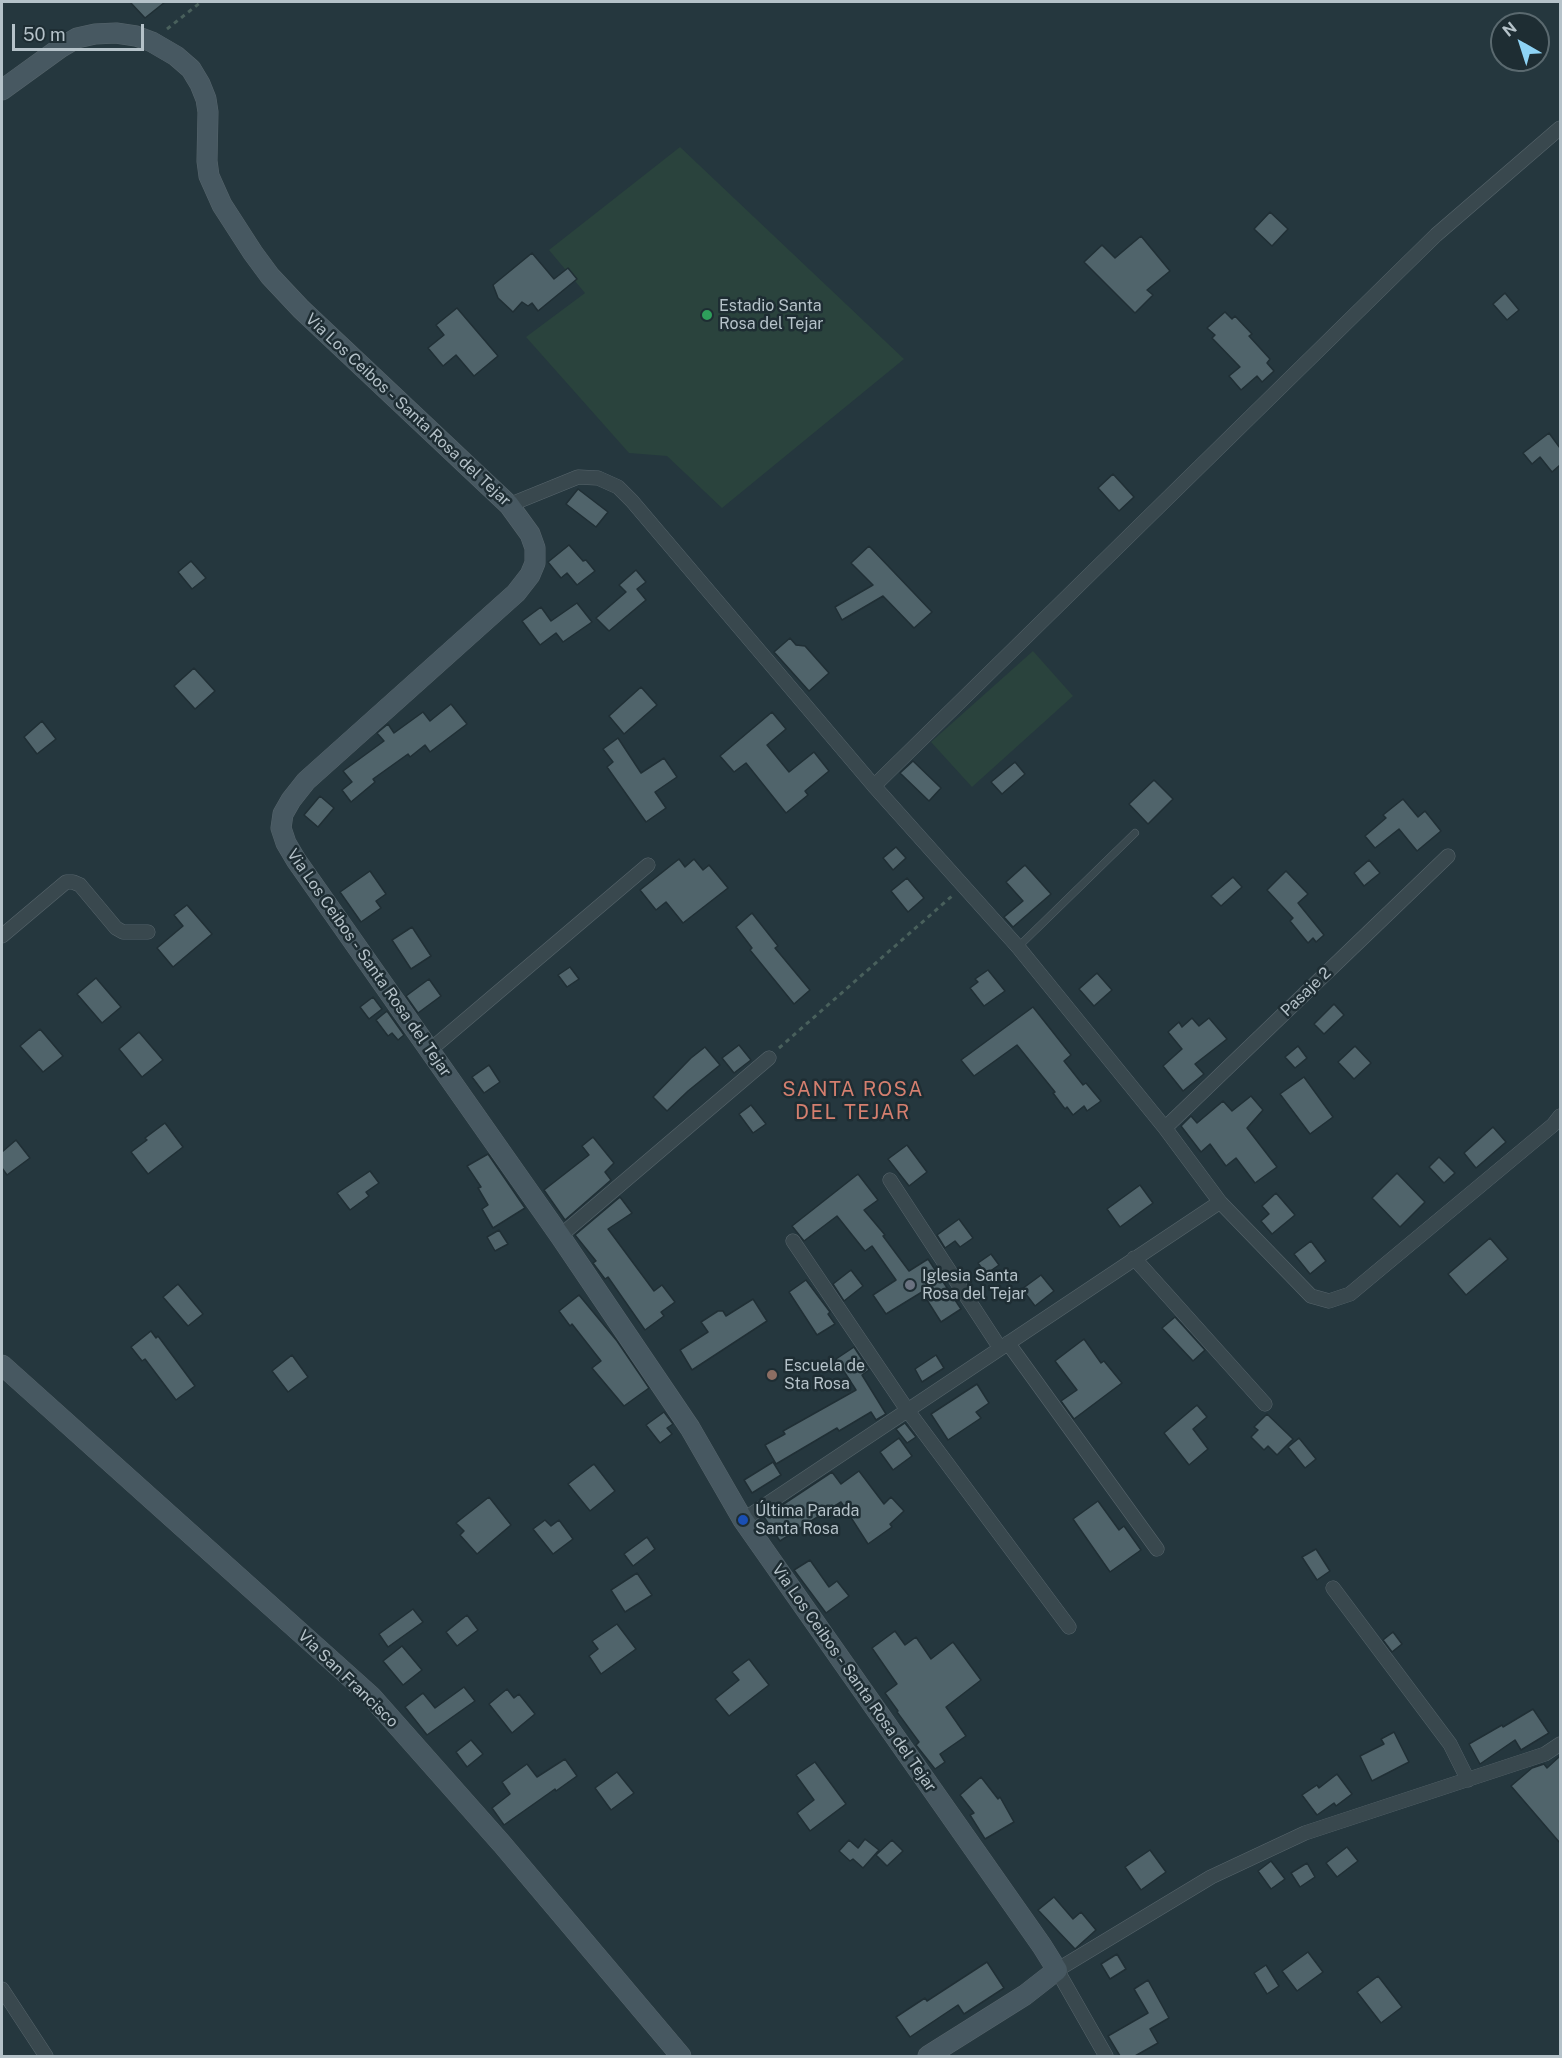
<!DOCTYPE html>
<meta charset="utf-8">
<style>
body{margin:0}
#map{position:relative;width:1562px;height:2058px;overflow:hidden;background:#25373e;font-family:"Public Sans",sans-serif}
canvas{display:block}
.frame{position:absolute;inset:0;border:3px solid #b5c2c9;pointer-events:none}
.north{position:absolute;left:1490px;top:12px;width:60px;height:60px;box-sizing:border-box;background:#1e2d33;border:2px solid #5a696f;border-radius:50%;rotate:321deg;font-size:16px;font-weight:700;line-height:24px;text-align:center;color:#b5c2c9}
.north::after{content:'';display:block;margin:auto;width:21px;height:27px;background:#8ed3f5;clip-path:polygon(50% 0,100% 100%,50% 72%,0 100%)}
.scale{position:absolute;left:12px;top:24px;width:132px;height:27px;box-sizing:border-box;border:3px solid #b5c2c9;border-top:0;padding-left:8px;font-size:18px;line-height:21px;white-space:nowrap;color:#b5c2c9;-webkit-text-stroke:4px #1e2d33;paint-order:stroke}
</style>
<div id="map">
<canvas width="1562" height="2058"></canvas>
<div class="frame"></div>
<div class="north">N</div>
<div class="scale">50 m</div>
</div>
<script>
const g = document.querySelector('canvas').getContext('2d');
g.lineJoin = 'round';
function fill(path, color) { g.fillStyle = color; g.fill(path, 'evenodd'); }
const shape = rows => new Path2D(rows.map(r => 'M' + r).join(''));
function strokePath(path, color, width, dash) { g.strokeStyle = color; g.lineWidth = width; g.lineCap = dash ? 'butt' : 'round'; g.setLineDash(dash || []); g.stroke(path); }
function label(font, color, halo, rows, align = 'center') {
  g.font = font + ' "Public Sans",sans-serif'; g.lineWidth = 5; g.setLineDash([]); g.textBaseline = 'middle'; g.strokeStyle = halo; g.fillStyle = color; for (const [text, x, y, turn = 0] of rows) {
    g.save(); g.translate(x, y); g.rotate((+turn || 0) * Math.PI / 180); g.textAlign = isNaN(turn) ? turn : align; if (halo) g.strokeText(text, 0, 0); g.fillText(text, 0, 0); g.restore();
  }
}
fill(shape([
 [680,147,904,359,722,508,667,456,629,453,526,337,585,293,549,250],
 [1033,651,1073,696,972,787,931,742]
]), '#2a433d');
const building = shape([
 [130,2,165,2,145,18,130,2],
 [1270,212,1288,229,1272,246,1254,229,1270,212],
 [1141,236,1170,271,1147,290,1153,295,1135,313,1084,262,1102,245,1115,258,1141,236],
 [532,253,554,279,568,268,577,279,538,311,532,303,528,306,522,302,513,312,498,298,493,285,532,253],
 [1505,293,1519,310,1507,320,1493,304,1505,293],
 [457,308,498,356,474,376,456,355,443,366,428,348,444,335,436,325,457,308],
 [1225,312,1232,319,1235,316,1252,334,1249,336,1270,359,1267,363,1274,371,1262,382,1257,376,1241,390,1229,376,1240,367,1212,338,1215,335,1207,328,1225,312],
 [1549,433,1560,448,1560,465,1552,472,1540,457,1532,464,1523,453,1549,433],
 [1113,474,1134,497,1119,511,1098,488,1113,474],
 [578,489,608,512,596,527,566,504,578,489],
 [569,545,583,561,586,560,595,571,577,585,567,573,561,578,548,562,569,545],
 [869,546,932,612,914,628,883,596,842,620,835,607,873,585,851,563,869,546],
 [191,561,206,578,192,589,178,572,191,561],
 [636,570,646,582,637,589,646,600,609,631,596,618,626,592,619,585,636,570],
 [577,603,592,622,563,642,556,633,540,645,522,621,541,607,551,621,577,603],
 [790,638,796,645,805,646,829,673,809,691,774,652,790,638],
 [194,668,215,691,195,709,174,686,194,668],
 [641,687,657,705,624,734,609,716,641,687],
 [451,704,467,724,430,752,425,745,410,757,408,754,373,779,375,782,351,802,342,790,352,782,343,771,384,741,377,733,388,724,394,733,423,712,430,721,451,704],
 [772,712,786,729,767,745,789,772,814,752,829,771,805,791,808,795,786,813,746,763,734,772,720,756,772,712],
 [42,721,56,739,37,754,24,737,42,721],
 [618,738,641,773,664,758,677,777,655,792,666,808,646,822,607,767,613,762,603,749,618,738],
 [913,761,941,788,929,801,900,773,913,761],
 [1015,762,1025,774,1002,794,991,782,1015,762],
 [1154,780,1173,799,1148,824,1129,804,1154,780],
 [320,796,334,808,318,827,304,815,320,796],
 [1403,799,1418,817,1425,811,1441,831,1417,851,1399,829,1375,848,1365,836,1386,818,1383,815,1403,799],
 [896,847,906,858,893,870,883,858,896,847],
 [679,859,685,867,694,859,703,870,709,865,728,888,683,923,666,902,656,910,640,890,679,859],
 [1369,860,1380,873,1364,886,1354,873,1369,860],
 [1025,865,1051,894,1013,927,1004,917,1023,901,1006,882,1025,865],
 [370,871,386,894,376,901,381,908,361,922,340,892,370,871],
 [1286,871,1308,894,1298,903,1324,935,1316,942,1313,938,1308,943,1290,921,1293,918,1267,890,1286,871],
 [1233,877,1242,887,1221,906,1211,896,1233,877],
 [907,878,924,898,908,912,891,891,907,878],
 [187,905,212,934,173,967,157,948,183,926,174,915,187,905],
 [752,913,778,946,775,948,810,990,794,1004,750,950,752,948,736,927,752,913],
 [412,927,431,956,411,969,392,940,412,927],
 [570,967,579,979,567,987,558,975,570,967],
 [988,970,1005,991,984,1006,970,988,978,982,975,979,988,970],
 [1097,973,1112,990,1094,1006,1079,989,1097,973],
 [96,978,121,1007,102,1023,77,994,96,978],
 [429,979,441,996,418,1013,406,996,429,979],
 [373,997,382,1009,369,1019,360,1007,373,997],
 [1334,1004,1344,1015,1324,1034,1314,1024,1334,1004],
 [1033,1007,1071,1055,1064,1061,1083,1085,1086,1083,1101,1101,1087,1111,1084,1106,1073,1115,1067,1107,1065,1109,1053,1093,1055,1092,1017,1045,974,1076,961,1060,1033,1007],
 [387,1011,404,1035,398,1040,392,1033,388,1036,376,1020,387,1011],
 [1192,1018,1199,1026,1209,1018,1227,1039,1195,1064,1204,1074,1183,1091,1163,1066,1182,1049,1168,1032,1179,1022,1182,1027,1192,1018],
 [40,1029,63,1056,43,1072,20,1046,40,1029],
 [139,1032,163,1060,142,1077,119,1049,139,1032],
 [739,1045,751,1060,734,1073,722,1058,739,1045],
 [1298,1046,1307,1058,1295,1068,1285,1057,1298,1046],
 [1355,1046,1371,1063,1354,1079,1338,1062,1355,1046],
 [705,1047,720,1065,688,1091,667,1111,653,1097,691,1058,705,1047],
 [489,1065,500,1082,484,1093,472,1077,489,1065],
 [1304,1077,1333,1117,1310,1134,1280,1094,1304,1077],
 [1251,1096,1263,1110,1247,1128,1277,1167,1255,1183,1236,1158,1226,1166,1210,1144,1201,1152,1181,1126,1191,1116,1197,1123,1223,1101,1232,1111,1251,1096],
 [751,1105,766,1124,753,1133,739,1114,751,1105],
 [165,1123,183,1147,148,1174,131,1152,147,1140,145,1138,165,1123],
 [1493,1127,1506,1142,1476,1168,1464,1153,1493,1127],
 [593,1137,614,1163,605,1172,611,1180,565,1220,544,1190,589,1155,582,1146,593,1137],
 [16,1140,30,1158,7,1175,2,1168,2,1152,16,1140],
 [907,1145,927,1172,909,1186,888,1159,907,1145],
 [488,1154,525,1208,493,1228,482,1209,488,1205,478,1188,481,1187,467,1166,488,1154],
 [1439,1157,1455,1173,1444,1183,1429,1167,1439,1157],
 [370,1171,379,1183,366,1192,369,1196,350,1210,337,1193,370,1171],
 [1397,1173,1425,1202,1400,1227,1372,1198,1397,1173],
 [858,1174,878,1200,864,1210,885,1235,883,1236,909,1271,928,1259,961,1309,941,1322,922,1292,886,1314,873,1295,896,1280,872,1246,865,1251,837,1216,804,1241,792,1226,858,1174],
 [1140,1185,1153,1203,1120,1227,1107,1209,1140,1185],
 [1276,1193,1295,1215,1272,1234,1261,1221,1269,1214,1262,1206,1276,1193],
 [620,1197,632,1213,608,1229,654,1291,662,1285,675,1302,661,1312,664,1316,645,1330,608,1277,605,1279,593,1263,596,1261,575,1235,620,1197],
 [959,1219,973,1238,960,1247,955,1241,945,1248,937,1235,959,1219],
 [499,1230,508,1244,495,1251,487,1237,499,1230],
 [1490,1238,1508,1259,1466,1295,1448,1274,1490,1238],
 [1311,1241,1326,1261,1310,1274,1294,1254,1311,1241],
 [991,1254,999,1265,986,1274,978,1263,991,1254],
 [851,1270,863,1286,844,1301,833,1284,851,1270],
 [1041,1275,1054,1291,1035,1306,1022,1289,1041,1275],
 [806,1280,830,1312,828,1314,835,1324,817,1335,789,1292,806,1280],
 [178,1284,203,1314,188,1326,163,1297,178,1284],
 [579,1295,617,1341,649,1388,624,1406,592,1368,601,1361,572,1324,570,1326,559,1311,579,1295],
 [753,1299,767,1321,692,1370,680,1350,708,1332,701,1322,718,1311,723,1311,726,1316,753,1299],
 [1175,1317,1205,1350,1193,1361,1162,1328,1175,1317],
 [151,1331,156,1338,158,1336,195,1386,176,1400,145,1359,142,1361,131,1347,151,1331],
 [1084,1339,1101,1363,1104,1361,1122,1383,1074,1419,1061,1401,1077,1390,1055,1361,1084,1339],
 [854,1347,869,1370,862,1375,886,1414,876,1420,871,1412,839,1431,837,1428,776,1464,765,1445,785,1434,783,1431,856,1390,836,1359,854,1347],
 [292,1355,308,1377,288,1392,272,1371,292,1355],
 [936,1355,944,1368,922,1382,915,1369,936,1355],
 [977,1384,989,1403,976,1412,981,1418,948,1440,931,1414,977,1384],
 [1197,1405,1207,1417,1193,1429,1208,1449,1189,1465,1164,1433,1197,1405],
 [664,1412,673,1424,667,1428,672,1434,660,1443,646,1425,664,1412],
 [1267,1414,1293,1439,1277,1455,1268,1446,1264,1450,1251,1437,1258,1430,1254,1427,1267,1414],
 [905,1423,916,1437,907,1443,896,1429,905,1423],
 [899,1438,912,1456,893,1470,880,1452,899,1438],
 [1299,1438,1316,1459,1305,1468,1288,1447,1299,1438],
 [773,1462,781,1475,752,1493,744,1480,773,1462],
 [594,1464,615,1491,590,1511,568,1484,594,1464],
 [859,1471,884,1504,891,1497,904,1511,890,1524,892,1527,868,1544,841,1502,780,1541,764,1517,832,1472,841,1484,859,1471],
 [489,1497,511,1525,477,1554,460,1535,464,1531,456,1523,489,1497],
 [1098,1501,1119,1530,1124,1526,1141,1550,1110,1572,1073,1519,1098,1501],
 [545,1520,551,1526,559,1520,573,1539,553,1554,533,1529,545,1520],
 [647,1537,655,1549,633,1566,624,1554,647,1537],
 [1316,1549,1330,1571,1317,1580,1302,1557,1316,1549],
 [810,1560,829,1587,837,1581,849,1596,826,1613,794,1570,810,1560],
 [637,1573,652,1595,625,1612,611,1590,637,1573],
 [413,1609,423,1622,388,1647,379,1634,413,1609],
 [467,1615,478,1630,457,1646,446,1632,467,1615],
 [617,1624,636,1649,601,1674,589,1656,598,1649,592,1641,617,1624],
 [895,1631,905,1645,916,1637,931,1659,953,1642,981,1680,946,1707,966,1736,940,1754,945,1762,935,1769,916,1745,919,1742,897,1712,898,1711,885,1693,897,1684,872,1648,895,1631],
 [1393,1632,1402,1644,1392,1652,1383,1640,1393,1632],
 [402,1646,422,1670,403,1685,383,1661,402,1646],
 [749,1659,769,1685,729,1716,715,1699,739,1680,732,1672,749,1659],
 [464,1687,475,1701,427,1735,405,1707,423,1693,435,1708,464,1687],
 [507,1689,514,1698,519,1694,535,1714,512,1733,489,1704,507,1689],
 [1533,1709,1549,1733,1521,1750,1515,1740,1480,1764,1469,1744,1502,1725,1503,1727,1533,1709],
 [1394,1732,1409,1762,1372,1781,1360,1756,1384,1744,1381,1739,1394,1732],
 [471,1740,483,1754,467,1767,456,1752,471,1740],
 [1560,1756,1560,1843,1511,1786,1532,1768,1544,1764,1547,1768,1560,1756],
 [565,1759,577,1776,556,1791,555,1789,504,1825,492,1808,510,1794,502,1782,527,1764,537,1777,565,1759],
 [815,1762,846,1804,810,1831,797,1813,814,1800,796,1775,815,1762],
 [617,1772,634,1793,611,1810,595,1788,617,1772],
 [1337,1774,1352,1794,1336,1806,1334,1803,1317,1815,1302,1795,1317,1785,1319,1788,1337,1774],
 [981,1777,998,1799,1000,1797,1014,1822,985,1839,970,1815,974,1813,960,1795,981,1777],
 [865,1839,879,1850,863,1868,853,1859,850,1861,839,1851,849,1840,858,1848,865,1839],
 [892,1840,903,1851,887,1866,876,1855,892,1840],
 [1347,1847,1358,1861,1337,1877,1326,1863,1347,1847],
 [1150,1850,1166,1872,1141,1890,1125,1867,1150,1850],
 [1271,1861,1285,1879,1271,1889,1258,1871,1271,1861],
 [1307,1863,1315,1877,1300,1887,1291,1873,1307,1863],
 [1054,1897,1073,1919,1081,1912,1096,1930,1075,1949,1038,1910,1054,1897],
 [1308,1952,1323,1972,1297,1991,1282,1971,1308,1952],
 [1117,1954,1126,1969,1110,1979,1101,1964,1117,1954],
 [987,1962,1004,1988,964,2014,958,2005,910,2037,896,2017,925,1998,927,2001,987,1962],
 [1266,1965,1279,1986,1267,1994,1254,1973,1266,1965],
 [1378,1976,1402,2007,1381,2023,1357,1992,1378,1976],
 [1148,1980,1169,2018,1150,2029,1158,2043,1135,2056,1120,2056,1108,2036,1148,2013,1134,1989,1148,1980]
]);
fill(building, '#50646b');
strokePath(building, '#202f35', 1.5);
const lane = shape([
 [1018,947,1135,833]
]);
const street = shape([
 [509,505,578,477,598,478,618,487,632,501,874,786,1018,947,1165,1128,1220,1202],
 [874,786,1436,235,1560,128],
 [2,936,66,882,73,882,80,885,116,928,123,932,148,932],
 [430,1050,648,865],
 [1165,1128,1448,856],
 [890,1180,1000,1348],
 [560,1236,769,1058],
 [793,1241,908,1411,1069,1627],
 [1134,1258,1265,1404],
 [1008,1343,1157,1549],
 [743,1520,1220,1202,1311,1296,1329,1301,1350,1294,1553,1125,1560,1116],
 [1333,1588,1450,1744,1468,1780],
 [2,1989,46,2056],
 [1106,2056,1057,1970,1211,1877,1305,1833,1545,1754,1560,1744]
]);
const secondary = shape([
 [2,90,60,48,77,38,95,34,116,33,136,36,152,42,176,56,191,69,200,84,206,99,208,112,207,161,209,176,222,205,253,253,270,276,301,309,509,505,530,534,535,548,535,563,530,575,516,593,306,781,291,800,283,814,281,828,286,843,296,860,560,1236,690,1428,743,1520,1042,1946,1057,1970,1025,1995,928,2056],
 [2,1365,371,1696,502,1844,681,2056]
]);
strokePath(lane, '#57656c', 8);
strokePath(street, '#57656c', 15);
strokePath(secondary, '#57656c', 21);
strokePath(shape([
 [167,29,201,2],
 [779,1048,952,896]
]), '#49605c', 3, [4.5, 4.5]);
strokePath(lane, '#39484e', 7);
strokePath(street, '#39484e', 14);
strokePath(secondary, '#475861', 20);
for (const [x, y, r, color] of [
 [707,315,6,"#2e9e5b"],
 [910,1285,6,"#6b7280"],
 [772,1375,6,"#8d6e63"],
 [743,1520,6,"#1a4fb4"]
]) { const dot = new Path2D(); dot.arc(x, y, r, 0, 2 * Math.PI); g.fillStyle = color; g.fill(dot); strokePath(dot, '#1e2d33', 2); }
label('16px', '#b5c2c9', '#1e2d33', [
 ["Estadio Santa",719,306],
 ["Rosa del Tejar",719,324],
 ["Iglesia Santa",922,1276],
 ["Rosa del Tejar",922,1294],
 ["Escuela de",784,1366],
 ["Sta Rosa",784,1384],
 ["Última Parada",755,1511],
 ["Santa Rosa",755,1529]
], 'left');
label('16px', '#b5c2c9', '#1e2d33', [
 ["Via Los Ceibos - Santa Rosa del Tejar",408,410,43],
 ["Via Los Ceibos - Santa Rosa del Tejar",369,963,55],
 ["Pasaje 2",1306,992,-44],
 ["Via Los Ceibos - Santa Rosa del Tejar",854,1678,55],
 ["Via San Francisco",348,1679,44]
]);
g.letterSpacing = '1.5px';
label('20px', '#d47f6f', '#1e2d33', [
 ["SANTA ROSA",853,1090],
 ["DEL TEJAR",853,1113]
]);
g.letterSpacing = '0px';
</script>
